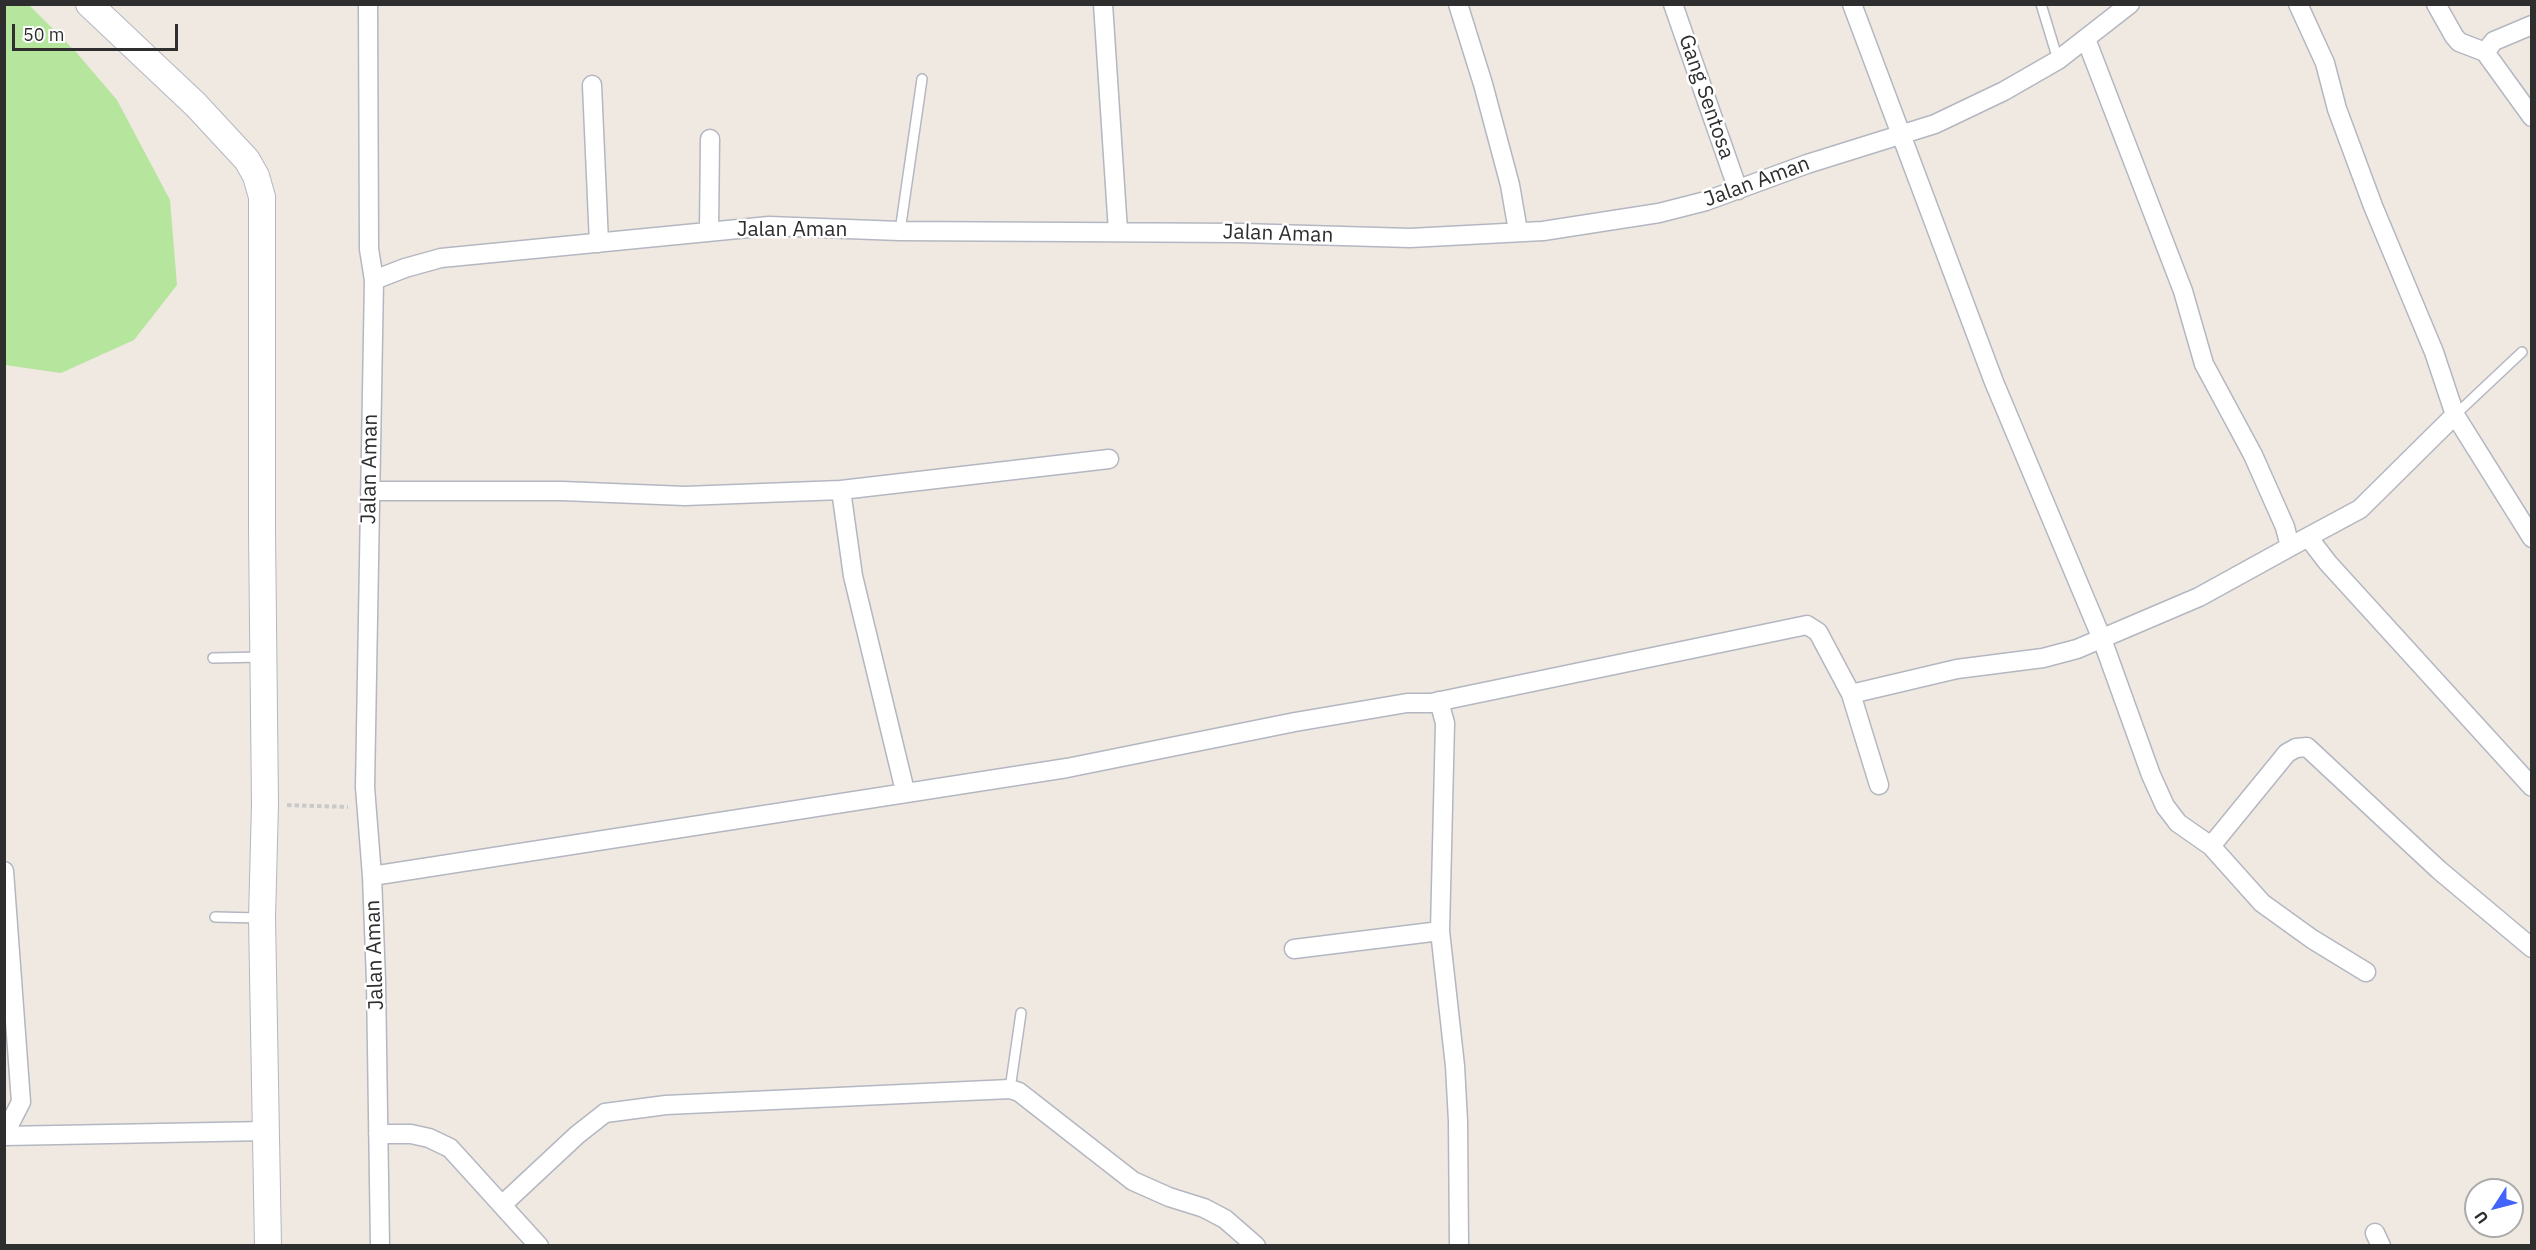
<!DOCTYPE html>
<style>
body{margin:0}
#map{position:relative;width:2536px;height:1250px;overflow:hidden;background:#efe9e1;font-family:"IBM Plex Sans",sans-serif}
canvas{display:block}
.frame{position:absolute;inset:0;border:6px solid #2e2e2e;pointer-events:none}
.north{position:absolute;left:2464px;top:1178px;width:60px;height:60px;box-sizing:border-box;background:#fff;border:2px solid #ababab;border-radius:50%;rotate:234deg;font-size:16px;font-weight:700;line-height:24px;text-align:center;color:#2e2e2e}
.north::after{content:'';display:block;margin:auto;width:21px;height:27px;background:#4264fb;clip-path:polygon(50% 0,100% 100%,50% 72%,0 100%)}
.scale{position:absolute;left:12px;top:24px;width:166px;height:27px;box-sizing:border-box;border:3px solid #2e2e2e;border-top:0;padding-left:8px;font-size:18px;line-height:21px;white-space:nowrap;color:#2e2e2e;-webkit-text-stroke:4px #fff;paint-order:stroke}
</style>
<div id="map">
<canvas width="2536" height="1250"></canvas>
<div class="frame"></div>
<div class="north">U</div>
<div class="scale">50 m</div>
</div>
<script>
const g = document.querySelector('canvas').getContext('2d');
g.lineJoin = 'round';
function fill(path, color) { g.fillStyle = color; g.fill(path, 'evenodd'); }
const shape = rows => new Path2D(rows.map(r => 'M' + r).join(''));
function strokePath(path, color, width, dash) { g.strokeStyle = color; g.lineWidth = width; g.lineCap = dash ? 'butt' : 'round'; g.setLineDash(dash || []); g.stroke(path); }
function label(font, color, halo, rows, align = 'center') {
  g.font = font + ' "IBM Plex Sans",sans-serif'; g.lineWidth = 5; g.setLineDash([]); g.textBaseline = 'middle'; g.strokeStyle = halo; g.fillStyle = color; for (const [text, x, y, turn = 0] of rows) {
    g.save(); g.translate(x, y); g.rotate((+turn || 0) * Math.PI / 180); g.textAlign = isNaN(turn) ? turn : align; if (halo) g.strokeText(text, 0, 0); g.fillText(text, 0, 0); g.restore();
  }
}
fill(shape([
 [5,4,29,5,76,52,117,100,170,200,177,285,134,340,61,373,5,365]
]), '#b6e59e');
const lane = shape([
 [2041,4,2058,60],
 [900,231,922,79],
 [2455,415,2522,352],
 [213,658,262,657],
 [215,917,260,918],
 [1010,1089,1021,1013]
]);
const street = shape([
 [368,4,369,249,374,280,365,787,372,876,376,981,380,1246],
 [1103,4,1118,231],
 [1458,4,1483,84,1510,185,1518,231],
 [1673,4,1738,190],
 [1852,4,1994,382,2102,639,2151,775,2165,806,2178,823,2211,846,2262,903,2312,939,2366,972],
 [2298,4,2325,63,2337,109,2373,206,2434,352,2455,415,2532,538],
 [2436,4,2454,36,2459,42,2485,52,2532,117],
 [2086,39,2183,291,2204,364,2253,455,2285,527,2290,547],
 [2485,52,2494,41,2532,25],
 [592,85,599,243],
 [709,231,710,139],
 [374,280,405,268,441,258,769,226,900,231,1241,233,1410,238,1543,231,1659,213,1706,201,1807,164,1935,124,2004,91,2058,60,2130,4],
 [841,490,853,576,905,791],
 [370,491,562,491,685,496,841,490,1109,459],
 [2308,537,2360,509,2455,415],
 [1851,694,1957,669,2043,658,2077,649,2199,597,2308,537,2328,563,2532,787],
 [1439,701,1445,723,1440,931,1455,1066,1458,1121,1459,1246],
 [2211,846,2287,753,2296,748,2307,747,2439,870,2532,948],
 [4,871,21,1102,4,1135],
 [372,876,1067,768,1295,722,1407,703,1431,703,1807,625,1818,632,1851,694,1879,785],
 [1294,949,1440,931],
 [378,1134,411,1134,429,1138,450,1148,539,1246],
 [4,1136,266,1131],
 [502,1205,577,1135,605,1113,666,1105,1010,1089,1019,1092,1133,1181,1169,1197,1204,1208,1225,1219,1256,1246],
 [2375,1233,2381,1246]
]);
const secondary = shape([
 [89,4,196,105,247,160,256,176,262,197,262,532,265,804,262,918,268,1246]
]);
strokePath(lane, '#b4b7c1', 12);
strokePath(street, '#b4b7c1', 21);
strokePath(secondary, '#b4b7c1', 28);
strokePath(shape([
 [287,805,348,807]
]), '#c9c9c9', 4, [4.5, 3]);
strokePath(lane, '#fff', 9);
strokePath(street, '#fff', 18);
strokePath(secondary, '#fff', 26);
label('21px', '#2e2e2e', '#fff', [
 ["Gang Sentosa",1706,97,71],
 ["Jalan Aman",1757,182,-20],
 ["Jalan Aman",792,230],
 ["Jalan Aman",1278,234,2],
 ["Jalan Aman",370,469,-89],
 ["Jalan Aman",375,955,-92]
]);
</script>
